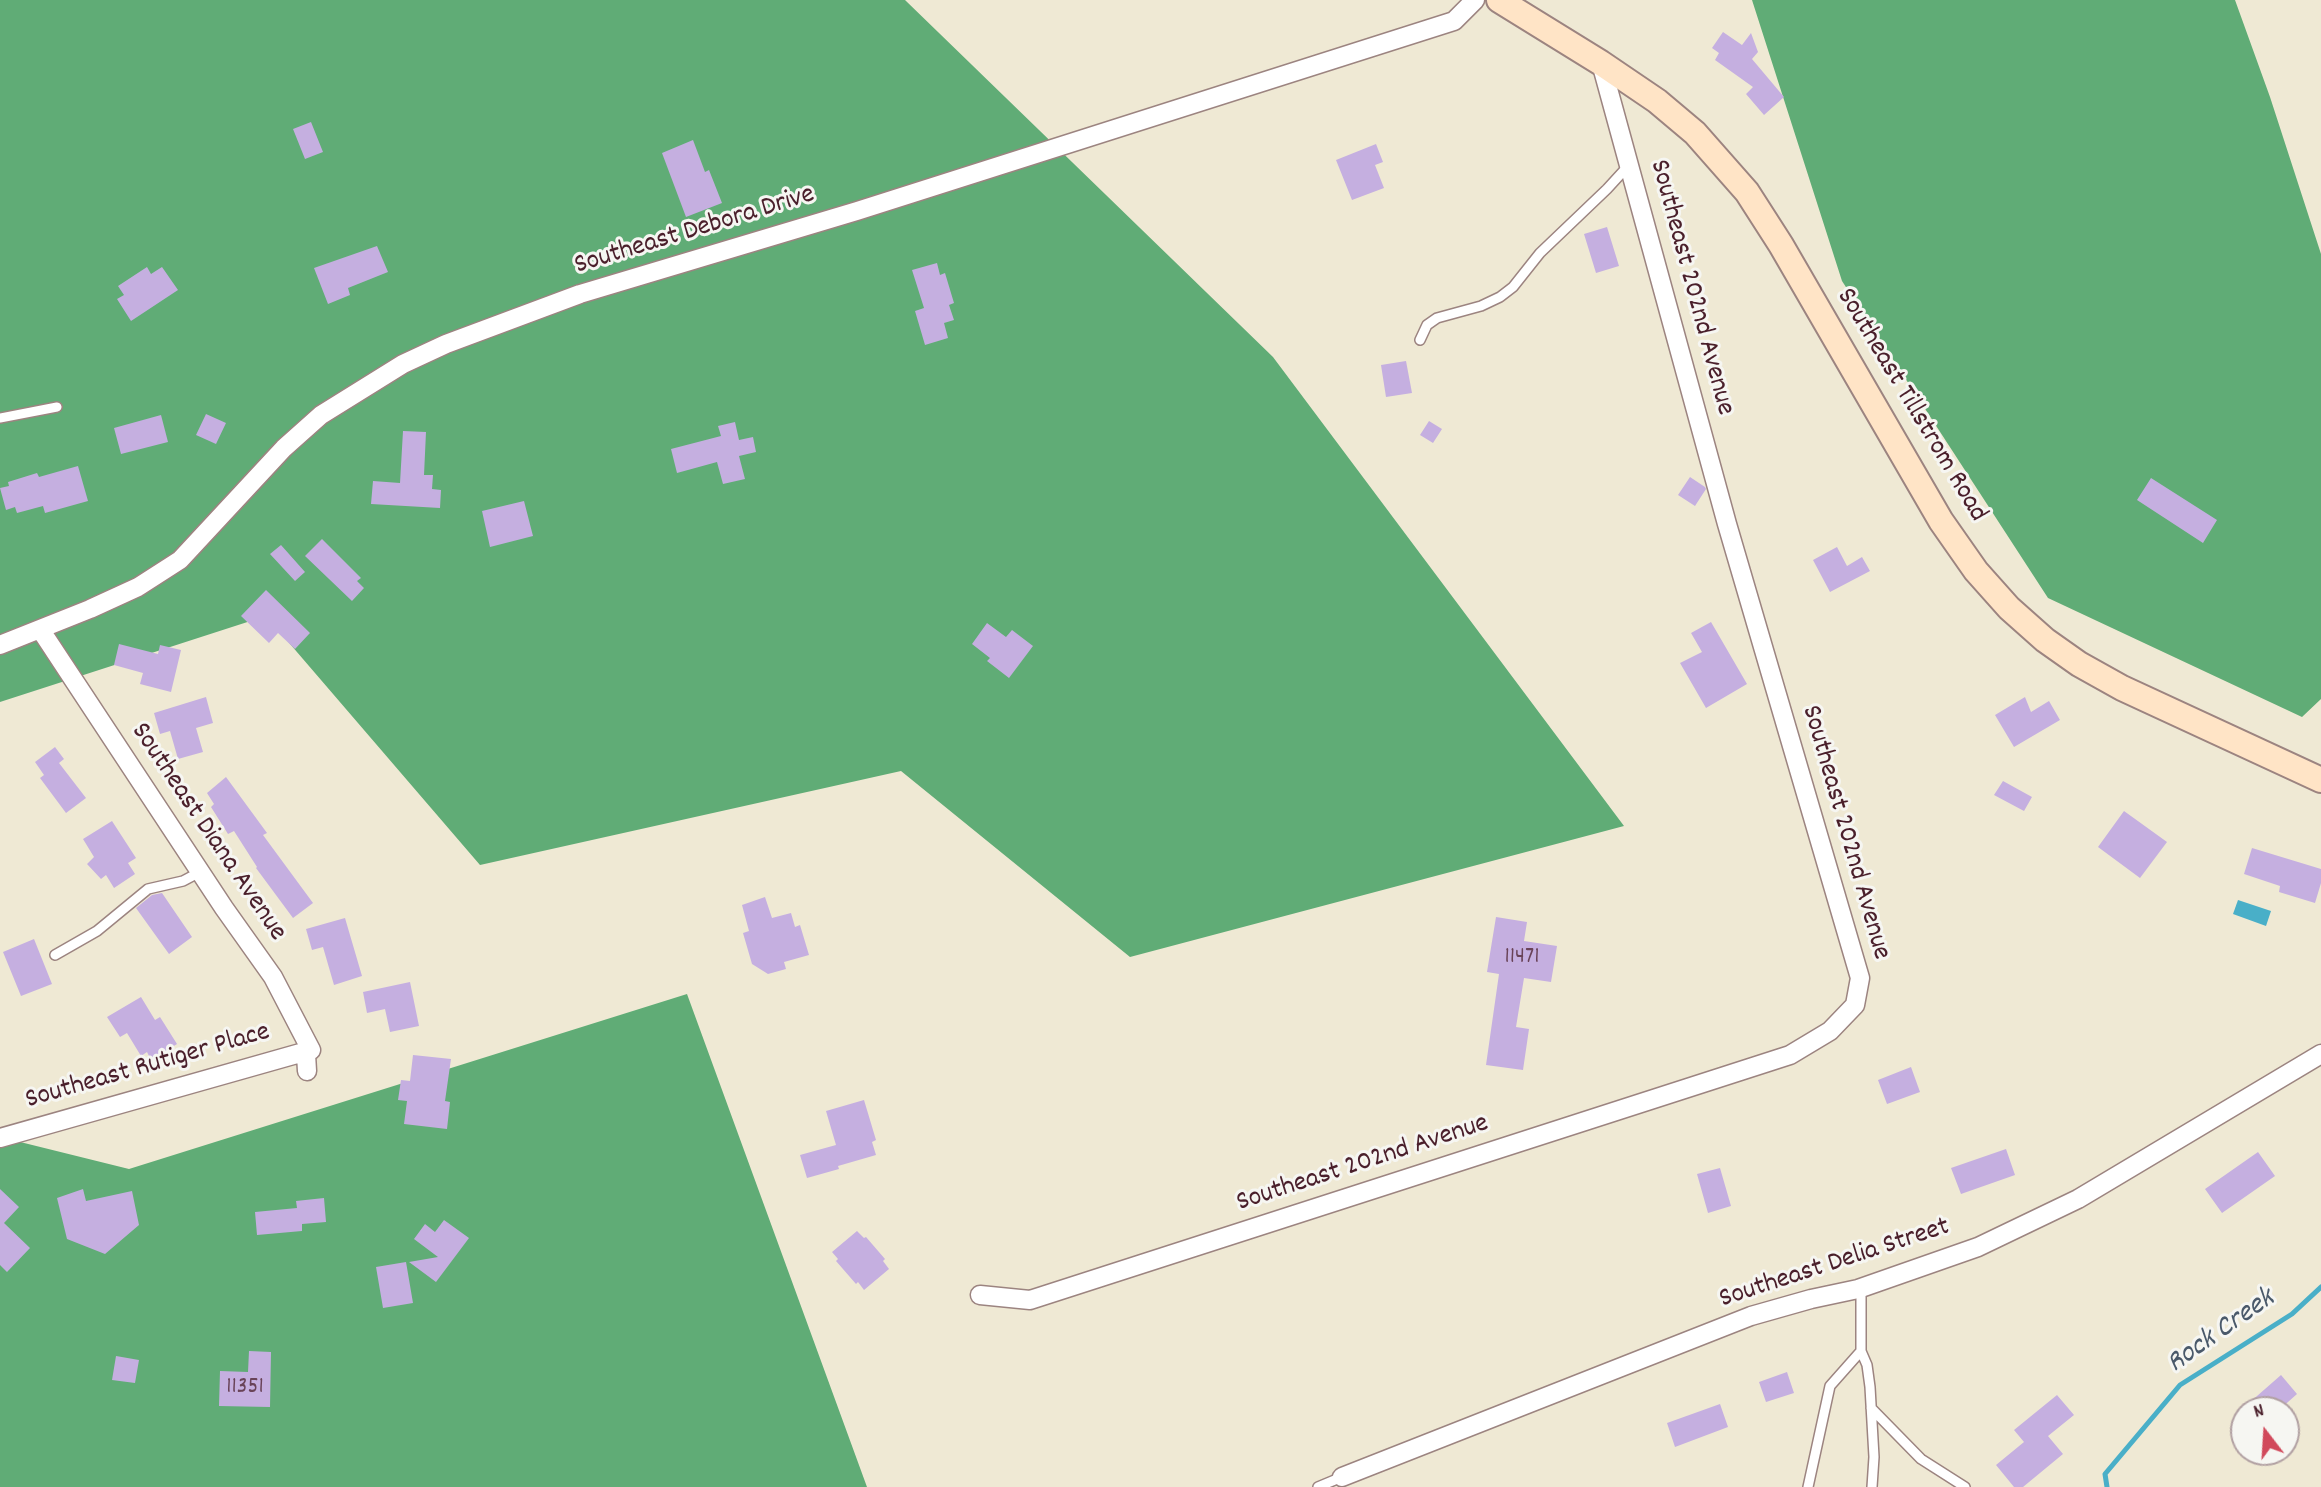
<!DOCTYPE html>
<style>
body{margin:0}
#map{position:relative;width:2321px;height:1487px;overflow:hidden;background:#efe9d4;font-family:Dekko,sans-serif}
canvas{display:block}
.north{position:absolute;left:2230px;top:1396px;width:70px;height:70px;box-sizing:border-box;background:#f6f6f2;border:2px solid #b1a0a2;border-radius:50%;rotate:343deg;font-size:19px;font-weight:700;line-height:28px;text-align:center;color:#4a1f2b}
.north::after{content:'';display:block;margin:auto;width:24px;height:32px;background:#d1495b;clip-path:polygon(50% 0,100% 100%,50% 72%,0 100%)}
</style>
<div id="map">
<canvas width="2321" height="1487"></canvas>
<div class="north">N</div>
</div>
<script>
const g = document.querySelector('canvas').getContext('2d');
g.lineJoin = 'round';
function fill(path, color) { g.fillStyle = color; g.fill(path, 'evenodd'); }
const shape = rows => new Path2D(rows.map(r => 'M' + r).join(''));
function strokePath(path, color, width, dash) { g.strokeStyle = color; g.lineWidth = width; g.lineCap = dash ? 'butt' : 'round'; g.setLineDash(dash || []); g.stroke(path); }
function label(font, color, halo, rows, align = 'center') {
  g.font = font + ' Dekko,sans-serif'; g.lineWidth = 6; g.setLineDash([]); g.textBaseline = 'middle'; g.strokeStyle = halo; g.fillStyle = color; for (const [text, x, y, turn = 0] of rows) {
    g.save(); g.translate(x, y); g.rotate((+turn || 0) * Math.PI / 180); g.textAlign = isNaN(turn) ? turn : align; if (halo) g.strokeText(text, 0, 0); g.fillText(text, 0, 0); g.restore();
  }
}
fill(shape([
 [0,0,905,0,1273,357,1624,826,1130,957,901,771,480,865,266,616,0,702],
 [1752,0,2235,0,2270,97,2321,254,2321,699,2302,717,2048,598,1842,281],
 [687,994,867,1487,0,1487,0,1137,129,1169]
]), '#60ac76');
fill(shape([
 [2238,900,2271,911,2266,926,2233,914]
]), '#49afc8');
strokePath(shape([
 [2107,1487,2105,1474,2180,1385,2292,1314,2321,1287]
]), '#49afc8', 5);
fill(shape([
 [1723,32,1742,45,1751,33,1758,52,1752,59,1784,97,1764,115,1746,94,1753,87,1715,60,1719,53,1712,48],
 [311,122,323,152,305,159,293,129],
 [693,140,705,172,709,170,722,203,686,217,662,153],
 [1376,144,1383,162,1375,165,1384,188,1352,200,1336,160],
 [1607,227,1619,266,1596,273,1584,234],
 [377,246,388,272,348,288,350,295,328,304,314,268],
 [937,263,940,275,945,273,954,303,949,305,954,320,944,323,948,338,925,345,915,311,924,308,912,270],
 [147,267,151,274,162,267,178,290,131,321,117,299,124,295,118,286],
 [1406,361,1412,393,1386,397,1381,365],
 [206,414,226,423,216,444,196,435],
 [161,415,168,442,121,454,114,428],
 [1429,421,1442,429,1433,443,1420,435],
 [735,422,739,440,753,437,756,452,739,456,745,479,723,484,717,462,677,473,671,449,721,436,718,426],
 [403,431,426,432,424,475,433,475,432,489,441,490,440,508,371,504,373,481,400,483],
 [78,466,88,501,45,513,43,506,17,513,15,507,6,510,0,488,9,486,8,482,37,473,39,477],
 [1690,477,1705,487,1706,489,1695,506,1678,495],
 [2151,478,2217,520,2203,543,2137,500],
 [524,501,533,536,490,547,482,511],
 [322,539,361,578,357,581,364,588,352,601,305,556],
 [281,545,305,572,295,581,270,554],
 [1837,547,1847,566,1862,557,1870,571,1830,592,1813,560],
 [266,590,310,633,295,649,278,633,269,643,241,616],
 [1711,622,1747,684,1706,708,1680,663,1702,652,1691,633],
 [987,623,1006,637,1012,630,1033,646,1009,678,987,661,990,658,972,644],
 [119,644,158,654,160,645,181,650,171,692,140,684,143,673,114,665],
 [206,697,213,723,196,728,203,752,178,759,170,731,160,734,154,713],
 [2025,697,2031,712,2049,701,2060,720,2014,747,1995,715],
 [55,747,64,759,59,763,86,798,66,813,40,778,44,775,35,762],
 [226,777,267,833,263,835,313,903,293,918,256,868,257,867,234,831,228,834,211,807,214,804,207,793],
 [2003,781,2032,797,2024,811,1994,795],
 [2124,811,2167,842,2140,878,2098,847],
 [112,821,136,858,128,863,135,874,114,888,106,875,101,879,87,864,94,857,83,839],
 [2252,848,2321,869,2321,883,2315,903,2279,892,2280,886,2244,874],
 [162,893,192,937,169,954,136,908,152,895],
 [765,897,772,918,791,913,795,927,800,925,809,955,784,962,786,969,768,974,752,964,743,933,749,931,742,905],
 [1496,917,1527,922,1524,941,1557,946,1551,982,1524,978,1516,1027,1529,1029,1523,1070,1486,1065,1499,974,1487,972],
 [345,918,362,976,334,985,323,947,312,950,306,929],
 [34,939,52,984,21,996,3,952],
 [410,982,419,1026,390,1032,385,1009,367,1013,363,992],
 [141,997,155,1020,160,1017,177,1044,151,1060,147,1052,141,1056,127,1033,120,1037,107,1017],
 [413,1055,451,1059,445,1101,450,1102,447,1129,404,1124,407,1101,398,1100,401,1080,410,1081],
 [1911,1067,1920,1092,1887,1104,1878,1080],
 [864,1100,876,1140,872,1142,876,1155,838,1166,839,1169,807,1178,800,1155,836,1145,826,1111],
 [2006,1149,2015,1175,1961,1194,1951,1168],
 [2258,1152,2275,1176,2222,1213,2205,1189],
 [1720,1168,1731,1206,1708,1213,1697,1174],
 [0,1189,19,1207,4,1223,30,1248,7,1272,0,1265],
 [83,1189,86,1201,132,1191,139,1225,105,1254,67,1239,57,1198],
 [324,1198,326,1222,302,1224,302,1231,257,1235,255,1212,297,1208,296,1201],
 [444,1220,469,1238,436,1282,409,1262,438,1257,414,1239,425,1224,435,1232],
 [857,1231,864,1238,866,1237,885,1259,883,1261,889,1269,864,1290,858,1282,856,1284,836,1261,838,1259,832,1252],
 [406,1262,413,1303,383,1308,376,1267],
 [249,1351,271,1352,270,1407,219,1406,220,1371,248,1372],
 [116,1356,139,1360,135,1383,112,1380],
 [1787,1372,1794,1393,1766,1402,1759,1382],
 [2281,1375,2297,1394,2279,1410,2241,1410],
 [2057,1395,2074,1415,2048,1436,2063,1454,2023,1487,2014,1487,1996,1465,2024,1442,2014,1430],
 [1720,1404,1728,1427,1675,1447,1667,1423]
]), '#c5afe0');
const lane = shape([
 [1420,340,1427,325,1437,318,1481,306,1500,297,1513,287,1540,253,1607,189,1629,165],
 [0,418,57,407],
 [55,955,97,931,148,889,183,881,200,872],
 [1861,1351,1867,1365,1870,1387,1874,1457,1872,1487],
 [1871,1408,1921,1459,1965,1487],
 [1318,1487,1342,1477],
 [1808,1487,1830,1386,1861,1351,1861,1288]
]);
const street = shape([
 [40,629,224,908,273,977,311,1050,306,1054,307,1071],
 [0,645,90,609,138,587,180,560,284,448,321,415,403,364,446,344,580,294,857,211,1454,21,1475,0],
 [0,1138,311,1050],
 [980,1295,1030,1300,1790,1055,1830,1031,1855,1005,1860,978,1727,524,1601,63],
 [1342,1477,1751,1316,1811,1299,1858,1289,1978,1247,2078,1199,2321,1054]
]);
const secondary = shape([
 [1499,0,1601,63,1657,101,1695,133,1747,192,1781,245,1941,521,1976,571,2009,608,2045,640,2079,664,2122,688,2321,780]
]);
strokePath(lane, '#9c8480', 12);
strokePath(street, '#9c8480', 21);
strokePath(secondary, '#9c8480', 28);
strokePath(lane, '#fff', 9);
strokePath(street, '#fff', 18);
strokePath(secondary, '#ffe4c6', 24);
label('24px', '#694358', null, [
 ["11471",1522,959],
 ["11351",245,1389]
]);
label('28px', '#4a1f2b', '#f6f6f2', [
 ["Southeast Debora Drive",695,232,-17],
 ["Southeast 202nd Avenue",1690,288,75],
 ["Southeast Tillstrom Road",1910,406,59],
 ["Southeast Diana Avenue",207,833,56],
 ["Southeast 202nd Avenue",1844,833,74],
 ["Southeast Rutiger Place",148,1068,-16],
 ["Southeast 202nd Avenue",1363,1165,-18],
 ["Southeast Delia Street",1835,1265,-18]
]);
label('italic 30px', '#4a596a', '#f6f6f2', [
 ["Rock Creek",2222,1333,-35]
]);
</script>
